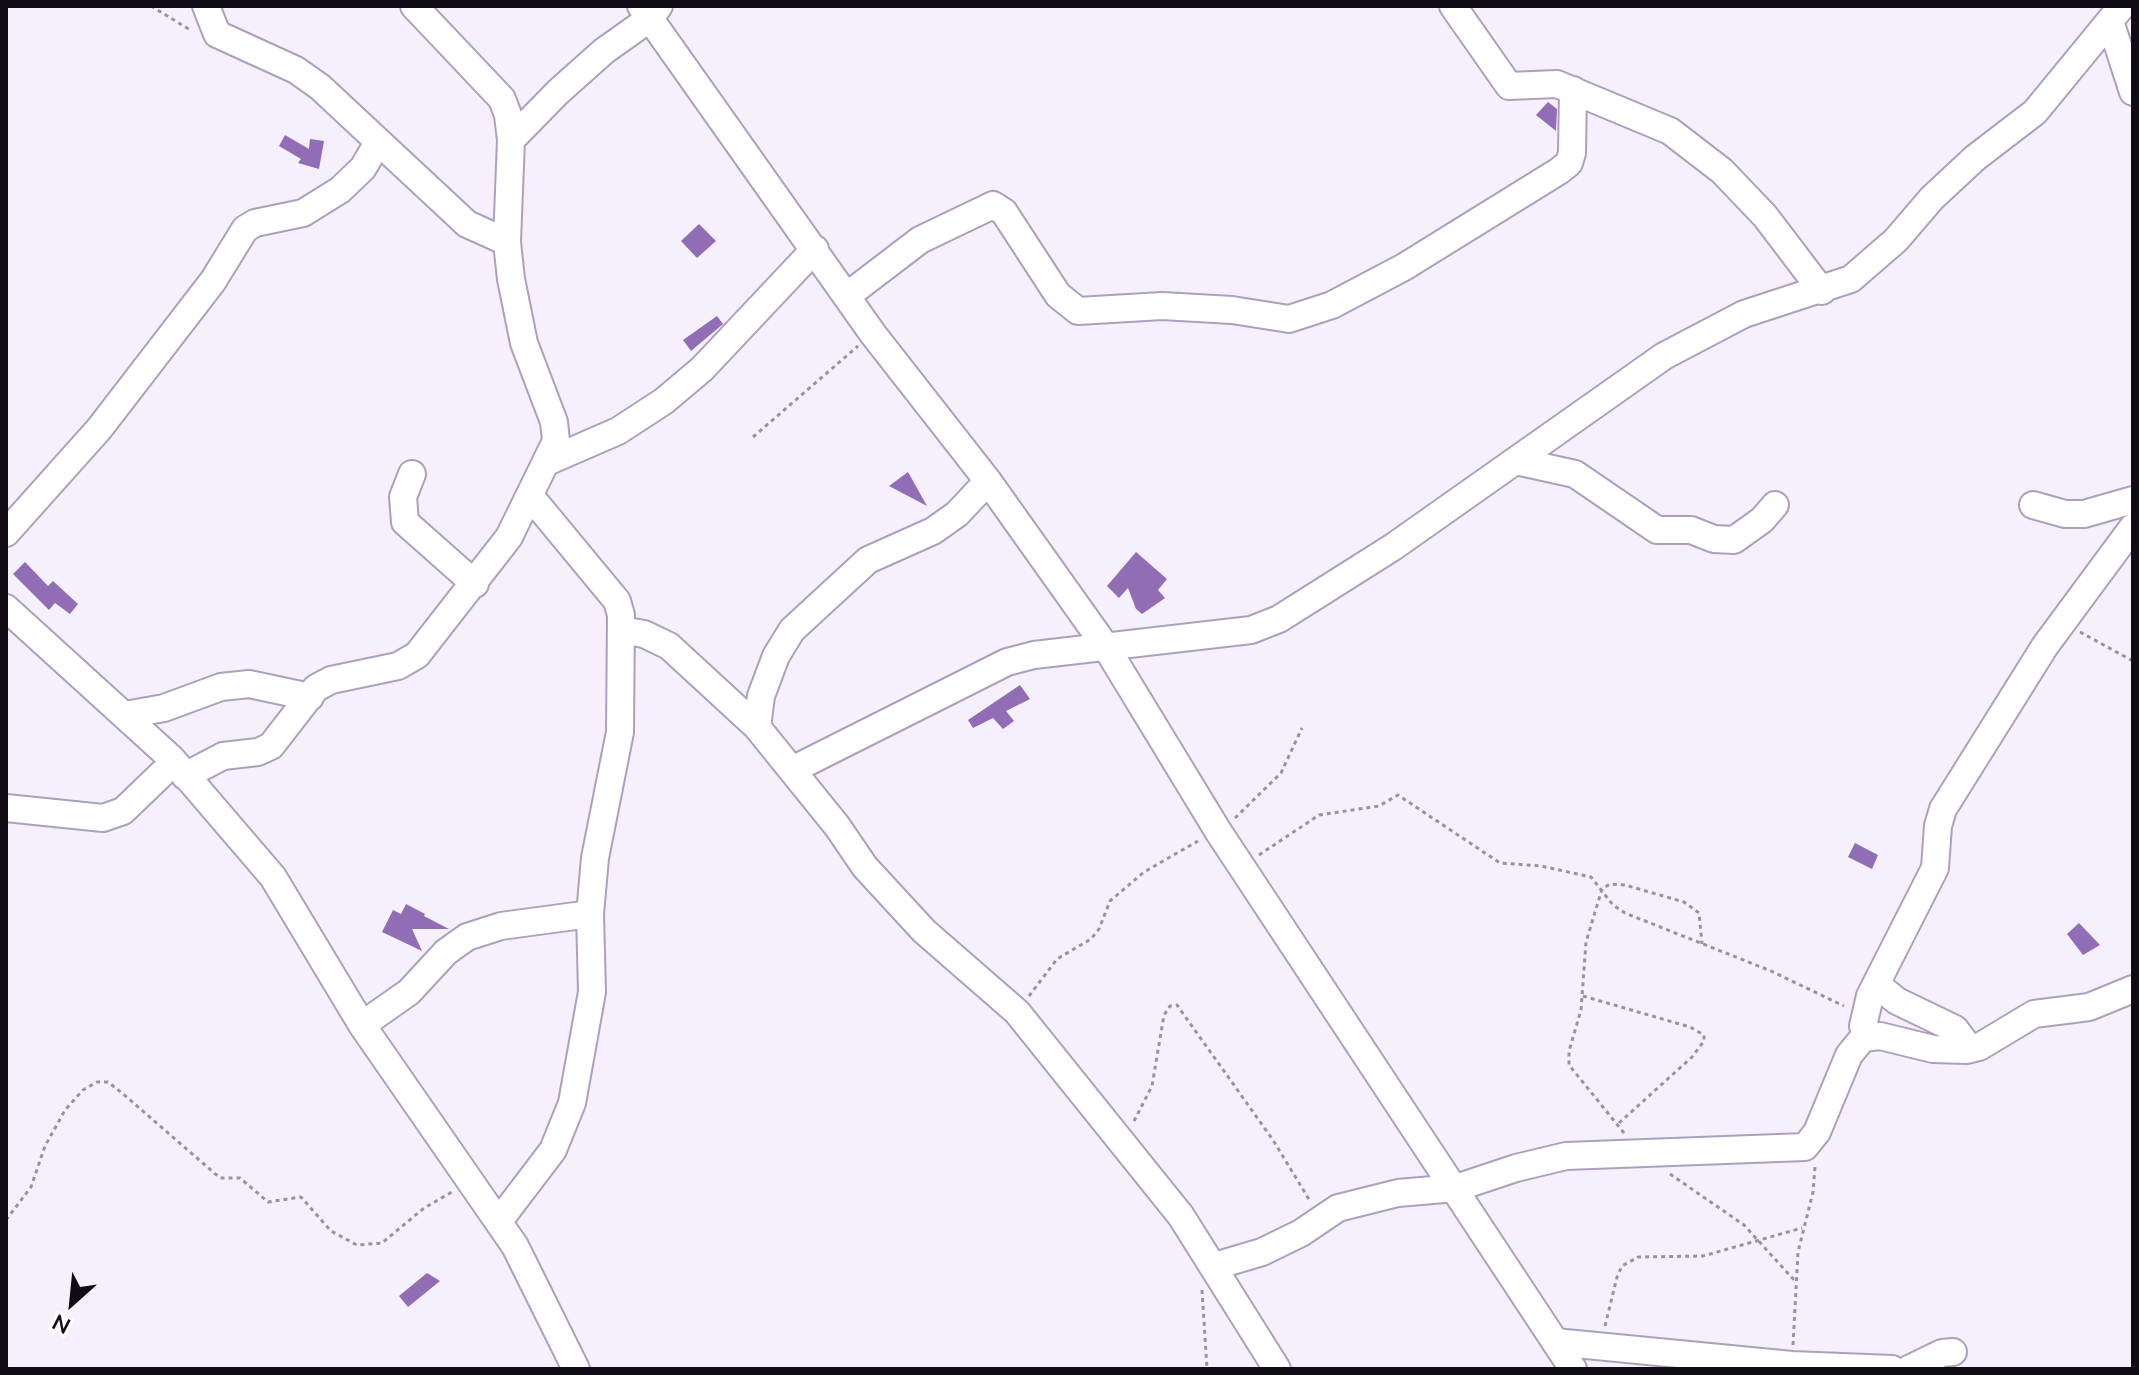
<!DOCTYPE html>
<style>
body{margin:0}
#map{position:relative;width:2139px;height:1375px;overflow:hidden;background:#f6f0fd;font-family:Mulish,sans-serif}
canvas{display:block}
.frame{position:absolute;inset:0;border:8px solid #100b15;pointer-events:none}
.north{position:absolute;left:32px;top:1263px;width:80px;height:80px;-webkit-text-stroke:6px #fff;paint-order:stroke;rotate:207deg;font-size:22px;font-weight:700;line-height:32px;text-align:center;color:#100b15}
.north::after{content:'';display:block;margin:auto;width:28px;height:36px;background:#100b15;clip-path:polygon(50% 0,100% 100%,50% 72%,0 100%)}
</style>
<div id="map">
<canvas width="2139" height="1375"></canvas>
<div class="frame"></div>
<div class="north">N</div>
</div>
<script>
const g = document.querySelector('canvas').getContext('2d');
g.lineJoin = 'round';
function fill(path, color) { g.fillStyle = color; g.fill(path, 'evenodd'); }
const shape = rows => new Path2D(rows.map(r => 'M' + r).join(''));
function strokePath(path, color, width, dash) { g.strokeStyle = color; g.lineWidth = width; g.lineCap = dash ? 'butt' : 'round'; g.setLineDash(dash || []); g.stroke(path); }
fill(shape([
 [1548,102,1557,109,1556,131,1536,115],
 [285,135,309,149,310,139,324,141,319,169,298,163,301,159,279,146],
 [699,224,716,241,697,258,681,241],
 [717,316,723,324,691,351,683,340],
 [908,472,927,506,889,486],
 [1136,552,1167,579,1158,590,1165,598,1142,614,1136,609,1128,588,1119,598,1107,586],
 [25,562,48,586,53,581,78,604,70,614,55,603,49,610,13,574],
 [1020,685,1030,699,1006,711,1014,721,1003,729,993,718,973,728,968,720],
 [1855,843,1878,855,1872,869,1848,857],
 [406,904,425,914,424,916,449,929,412,929,422,951,382,932,393,910,401,914],
 [2079,923,2100,945,2083,955,2067,934],
 [427,1273,440,1281,408,1307,399,1296]
]), '#906db5');
const minor = shape([
 [206,6,217,34,296,70,320,87,467,224,507,242],
 [641,6,873,334,988,481,1106,647,1218,831,1573,1369],
 [1453,6,1509,86,1557,84,1670,131,1722,171,1765,216,1822,291],
 [2110,21,2133,92],
 [511,140,558,92,604,51,649,19,659,6],
 [848,295,920,240,993,205,1004,212,1058,295,1078,311,1162,306,1232,310,1289,319,1332,305,1404,267,1559,171,1569,163,1572,153,1573,90],
 [549,461,618,431,664,401,702,369,815,249],
 [1516,461,1575,474,1657,530,1691,530,1714,539,1734,540,1762,520,1775,505],
 [412,474,403,497,405,522,475,584],
 [2033,505,2065,514,2084,514,2133,500],
 [6,533,99,429,213,281,245,229,255,223,303,213,340,190,363,168,377,144],
 [6,608,171,758,273,877,362,1025,515,1246,576,1369],
 [622,630,644,634,669,646,757,727,837,826,865,867,924,931,1017,1012,1181,1216,1277,1369],
 [125,715,164,708,221,687,249,684,310,697],
 [757,727,761,696,776,656,792,630,868,560,933,531,957,514,988,481],
 [792,770,1007,662,1034,655,1251,630,1279,619,1393,547,1664,356,1744,314,1851,279,1896,240,1932,198,1975,158,2035,112,2122,6],
 [185,776,223,756,258,752,271,746,316,688,331,680,398,666,417,655,509,537,556,441,554,422,524,343,511,279,507,242,511,140,508,115,502,99,414,6],
 [6,808,103,818,123,811,174,762],
 [1877,985,1897,1001,1955,1029,1970,1049],
 [362,1025,409,992,446,952,467,937,501,926,590,914],
 [1867,1037,1863,1026,1870,996,1935,868,1938,826,1943,809,2045,646,2133,527],
 [499,1221,553,1150,572,1103,592,992,590,914,595,858,620,732,621,615,617,601,531,497],
 [1215,1266,1262,1252,1301,1233,1338,1208,1398,1193,1456,1188,1516,1168,1566,1156,1805,1147,1817,1132,1849,1055,1863,1038,1880,1036,1933,1049,1967,1050,1979,1047,2034,1014,2089,1007,2133,989],
 [1555,1342,1792,1365,1892,1369],
 [1909,1369,1942,1353,1953,1352]
]);
strokePath(minor, '#ada0be', 30);
strokePath(shape([
 [151,6,192,31],
 [753,437,858,346],
 [2080,632,2133,661],
 [1235,818,1281,773,1302,728],
 [1259,855,1319,815,1379,806,1398,795,1500,863,1541,866,1591,877,1613,905,1625,913,1771,971,1844,1006],
 [1029,996,1057,959,1091,939,1099,929,1110,901,1144,872,1198,841],
 [1583,996,1690,1027,1704,1035,1704,1041,1692,1057,1619,1123],
 [1134,1121,1152,1086,1164,1015,1170,1006,1177,1005,1273,1140,1310,1201],
 [1624,1133,1569,1065,1569,1051,1581,1010,1586,942,1602,889,1610,884,1625,885,1684,902,1699,913,1702,944],
 [1670,1174,1744,1225,1795,1281],
 [6,1220,31,1187,45,1146,65,1110,83,1090,97,1082,108,1082,122,1093,220,1178,240,1178,268,1202,301,1197,331,1231,357,1245,382,1243,424,1208,452,1192],
 [1202,1290,1207,1369],
 [1605,1326,1617,1277,1622,1266,1638,1257,1703,1256,1802,1228],
 [1793,1345,1798,1252,1813,1192,1815,1167]
]), '#99939f', 3, [4, 4]);
strokePath(minor, '#fff', 26);
</script>
